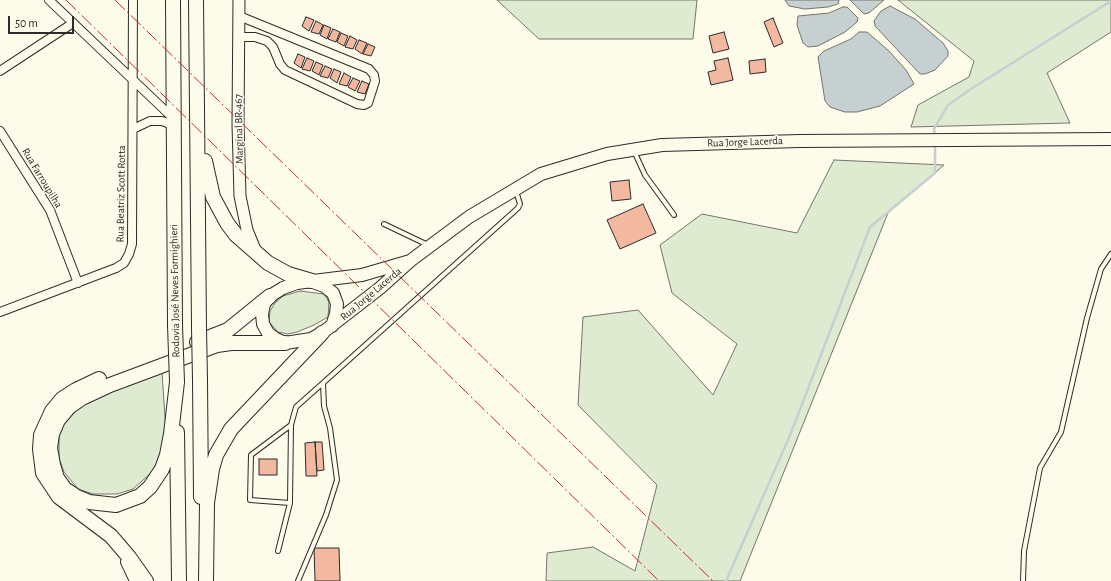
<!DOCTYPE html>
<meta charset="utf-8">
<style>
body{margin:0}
#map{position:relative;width:1111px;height:581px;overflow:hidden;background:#fdfbea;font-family:"Alegreya Sans",sans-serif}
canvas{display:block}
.scale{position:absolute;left:8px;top:16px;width:66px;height:18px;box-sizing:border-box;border:2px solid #2b2b2b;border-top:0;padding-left:5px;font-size:12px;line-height:14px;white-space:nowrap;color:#2b2b2b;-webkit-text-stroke:3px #fdfbea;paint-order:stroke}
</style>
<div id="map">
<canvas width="1111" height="581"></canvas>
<div class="scale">50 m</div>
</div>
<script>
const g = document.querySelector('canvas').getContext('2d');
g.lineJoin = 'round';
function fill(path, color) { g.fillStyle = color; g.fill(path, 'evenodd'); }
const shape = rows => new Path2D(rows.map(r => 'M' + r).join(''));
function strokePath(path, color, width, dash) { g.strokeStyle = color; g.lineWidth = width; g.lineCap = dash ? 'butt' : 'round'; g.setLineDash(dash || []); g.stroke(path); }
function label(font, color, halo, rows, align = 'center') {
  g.font = font + ' "Alegreya Sans",sans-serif'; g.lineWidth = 3; g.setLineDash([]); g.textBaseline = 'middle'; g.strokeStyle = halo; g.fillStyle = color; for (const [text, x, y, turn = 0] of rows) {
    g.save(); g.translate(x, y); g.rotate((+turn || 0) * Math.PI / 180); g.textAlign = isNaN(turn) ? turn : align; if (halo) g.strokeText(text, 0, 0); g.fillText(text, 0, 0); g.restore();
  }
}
const green = shape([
 [497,0,697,0,693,39,539,39,497,0],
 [898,0,1111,0,1111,32,1047,73,1070,123,911,127,918,105,969,77,974,61,898,0],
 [834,160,944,165,888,213,740,581,546,581,547,553,593,547,635,571,657,485,578,405,583,317,638,310,713,395,737,344,672,293,660,245,702,214,797,233,834,160],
 [300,291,324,294,329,302,328,317,314,325,297,332,288,334,278,332,269,322,270,311,275,303,283,296,300,291],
 [162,372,166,432,158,462,152,472,133,489,117,494,93,494,78,489,64,472,59,458,59,434,65,419,82,402,162,372]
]);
fill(green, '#deebd1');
strokePath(green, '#74746e', 1);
const water = shape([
 [785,0,839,0,838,4,828,7,805,9,789,6,785,0],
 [850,0,884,0,869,13,864,14,850,0],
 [890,6,915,19,943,43,948,51,948,56,935,70,925,74,920,74,875,26,874,21,881,11,890,6],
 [843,7,847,7,858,18,857,22,845,32,818,46,808,47,803,43,797,25,798,16,829,13,843,7],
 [859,32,867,32,889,51,906,70,914,84,880,106,857,112,845,112,830,107,825,101,818,57,824,51,851,39,859,32]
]);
fill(water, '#c7d0d0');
strokePath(water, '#74746e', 1);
strokePath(shape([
 [935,137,934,129,948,105,971,89,1111,1],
 [726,581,791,433,870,227,935,173,935,144]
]), '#c7d0d0', 2.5);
const building = shape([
 [306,17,314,20,309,31,302,26,306,17],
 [773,18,783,43,774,47,764,22,773,18],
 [316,21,323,25,319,34,311,32,316,21],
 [324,25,331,28,327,39,320,35,324,25],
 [333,29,340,32,336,42,328,39,333,29],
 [724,32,729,49,713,53,709,36,724,32],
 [341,33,348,36,344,46,337,42,341,33],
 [350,36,357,40,353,49,345,47,350,36],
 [359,40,367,43,362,54,355,49,359,40],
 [368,44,375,47,371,56,363,54,368,44],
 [298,54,305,57,301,68,294,63,298,54],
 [307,58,314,61,310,71,302,69,307,58],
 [728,58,733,80,711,85,708,72,716,70,714,61,728,58],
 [765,59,766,72,750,74,749,61,765,59],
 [316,62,323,65,319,75,312,71,316,62],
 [325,66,332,69,328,78,320,76,325,66],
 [334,69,341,72,337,83,330,78,334,69],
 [344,73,351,77,347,86,339,84,344,73],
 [353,78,360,81,355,91,348,87,353,78],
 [362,81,369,84,365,94,357,92,362,81],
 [629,180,631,199,612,201,610,182,629,180],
 [643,204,656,233,620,249,607,220,643,204],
 [315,442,317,476,306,476,305,443,315,442],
 [315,442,322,442,324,470,317,471,315,442],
 [259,459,277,459,277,475,259,475,259,459],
 [314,548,339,548,340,581,315,581,314,548]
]);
fill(building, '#f2b8a0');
strokePath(building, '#2b2b2b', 1);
const service = shape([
 [634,151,645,175,674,215],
 [384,224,428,245],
 [290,503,250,500,251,455,291,425],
 [278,551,290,503,291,425,296,407,323,383],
 [298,581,326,515,337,480,330,428,324,406,323,383,518,208,520,204,516,191],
 [1023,581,1024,551,1040,468,1061,432,1087,318,1101,269,1111,254]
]);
const minor = shape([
 [49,0,173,118],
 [239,16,369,69,374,75,375,81,368,103,364,105,357,104,285,70,280,64,273,47,267,41,255,37,239,37],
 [0,71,73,23],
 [133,129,150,121,162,121,173,125],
 [0,131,50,210,78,283],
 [0,312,116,268,124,263,129,254,132,244,133,0]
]);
const tertiary = shape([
 [126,562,135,581]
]);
const secondary = shape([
 [239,0,238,124,240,196,247,230,256,252]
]);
const primary = shape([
 [410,261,362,275,297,283,283,288,270,296,264,304,262,314,263,324,268,333,276,339,285,343,311,339,322,333,380,288,410,261,469,217,541,174,607,154,662,145,799,141,1111,139],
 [313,282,324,286,333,293,337,304,336,314,332,326]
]);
const motorway = shape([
 [173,0,175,325],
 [196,0,199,327],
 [205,161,213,197,227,223,236,235,268,263,288,274,312,281],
 [197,342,228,330,270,296],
 [99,379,76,390,62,399,52,411,41,435,40,449,43,473,59,497,111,536,129,557,146,581],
 [200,380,201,497],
 [177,382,171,434,167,455,162,469,150,487,140,496,116,505,89,502,77,497,65,489,57,478,53,465,50,448,52,434,58,420,69,407,82,398,110,385,217,345,231,343,285,343],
 [177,432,179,581],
 [206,581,207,503,212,469,216,455,231,429,322,333]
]);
strokePath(service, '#2b2b2b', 6);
strokePath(minor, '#2b2b2b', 10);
strokePath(tertiary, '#2b2b2b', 12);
strokePath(secondary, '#2b2b2b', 13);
strokePath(primary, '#2b2b2b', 14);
strokePath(motorway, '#2b2b2b', 16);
strokePath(service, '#fdfbea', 4);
strokePath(minor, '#fdfbea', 8);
strokePath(tertiary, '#fdfbea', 10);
strokePath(secondary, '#fdfbea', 11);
strokePath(primary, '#fdfbea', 12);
strokePath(motorway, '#fdfbea', 14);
const motorwayBridge = shape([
 [175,325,177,382],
 [199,327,200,380]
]);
strokePath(motorwayBridge, '#2b2b2b', 16, []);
strokePath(motorwayBridge, '#fdfbea', 14);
strokePath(shape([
 [66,0,659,581],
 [115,0,713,581]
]), '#c62828', 1, [14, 3, 2, 3]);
label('11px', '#2b2b2b', '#fdfbea', [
 ["Marginal BR-467",239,129,-91],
 ["Rua Jorge Lacerda",745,142,-2],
 ["Rua Farroupilha",42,178,59],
 ["Rua Beatriz Scott Rotta",121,194,-89],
 ["Rodovia José Neves Formighieri",175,291,-91],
 ["Rua Jorge Lacerda",371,294,-40]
]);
</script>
